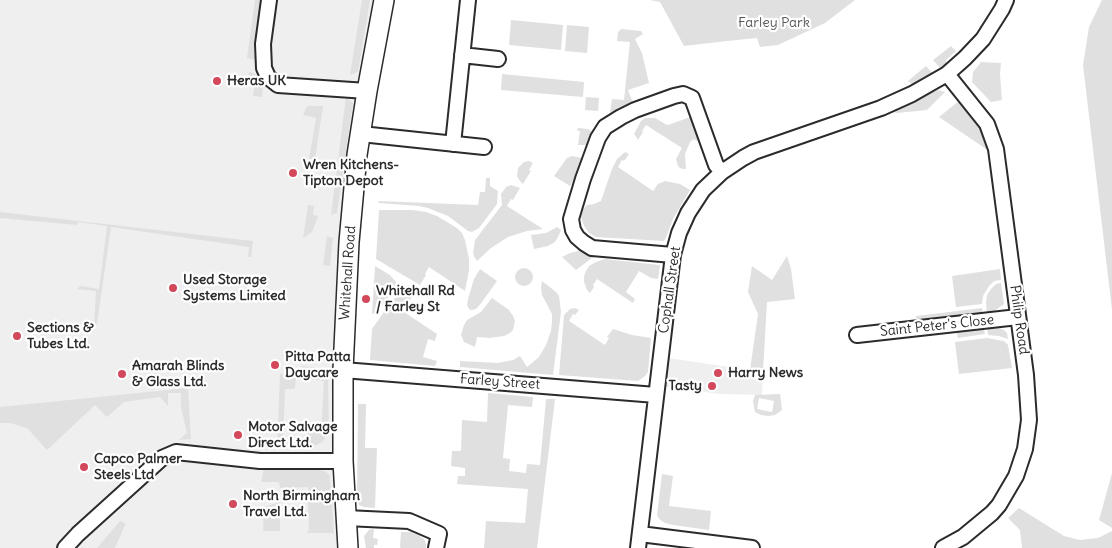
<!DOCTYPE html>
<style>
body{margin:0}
canvas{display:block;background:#fff}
</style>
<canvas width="1112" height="548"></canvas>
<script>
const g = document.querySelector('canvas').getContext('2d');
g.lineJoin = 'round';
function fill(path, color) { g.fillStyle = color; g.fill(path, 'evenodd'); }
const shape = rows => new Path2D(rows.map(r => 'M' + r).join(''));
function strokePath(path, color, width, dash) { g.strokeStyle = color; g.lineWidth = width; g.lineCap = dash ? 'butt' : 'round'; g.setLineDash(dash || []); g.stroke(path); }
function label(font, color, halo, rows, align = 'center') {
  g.font = font + ' Delius,sans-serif'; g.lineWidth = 4.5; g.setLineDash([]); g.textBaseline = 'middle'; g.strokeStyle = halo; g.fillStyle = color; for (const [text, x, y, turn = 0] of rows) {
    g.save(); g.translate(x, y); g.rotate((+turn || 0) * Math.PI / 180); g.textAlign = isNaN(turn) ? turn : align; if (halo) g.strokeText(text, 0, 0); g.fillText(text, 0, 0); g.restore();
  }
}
fill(shape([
 [0,0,384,0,357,155,348,548,115,548,126,525,99,548,0,548],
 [661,357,750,370,763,371,762,395,720,394,658,386]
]), '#efefef');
fill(shape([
 [255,0,264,0,255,60,247,58],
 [362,0,370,0,358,72,350,75],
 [650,0,855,0,825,23,778,45,760,47,757,38,727,41,684,46,660,2],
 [1102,0,1112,0,1112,310,1083,65,1089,27],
 [511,20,563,25,561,50,509,45],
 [567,25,589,27,587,53,565,51],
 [621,29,641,31,643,34,635,39,642,53,649,83,628,90,633,103,630,107,616,113,610,112,612,99,624,100,630,42,617,41,618,32],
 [951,46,956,51,946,60,947,67,942,70,933,60],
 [981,62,1001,63,1000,74,1002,100,991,102,972,82,973,72],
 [926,66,934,75,915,87,908,81],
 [249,72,254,73,262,80,263,84,262,97,253,96,255,82,248,81],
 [502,74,584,82,583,97,501,90],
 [938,90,945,92,927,110,897,113,890,111],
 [346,97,353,103,337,213,331,215],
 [586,97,599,98,598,111,585,110],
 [959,101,980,125,987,143,986,149,939,117],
 [307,106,323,106,315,159,309,159,316,118,303,115],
 [693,116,702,144,694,139,690,142,685,154,686,169,683,169,680,168,678,166,676,159,682,148,646,125,642,131,643,132,638,140,634,134,641,121,645,118,655,118,667,125,671,124],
 [578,128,588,129,591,131,593,134,590,143,588,145,578,145,580,131,577,131],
 [625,152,629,154,624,161,622,160,618,167,653,191,658,184,665,181,680,184,690,190,673,219,666,238,664,241,596,237,589,233,584,226,581,217,584,208,587,205,594,204,601,201,612,169,617,159],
 [572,156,582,158,584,160,582,172,577,174,570,186,554,176,567,158],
 [529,161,533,163,529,170,531,171,523,184,519,180,517,176,518,168,524,162],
 [486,178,490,178,490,186,498,191,497,204,479,228,472,232,468,231,448,216,428,208,419,206,379,203,378,201,478,205,480,192,485,192],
 [511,185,520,188,513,200,511,199,507,206,543,229,527,231,508,237,491,248,477,261,475,258,473,253,475,240,502,205,501,194,504,190,506,187],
 [308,205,314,206,313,215,318,216,312,232,303,238],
 [379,210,413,210,426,212,437,216,457,228,462,233,465,240,469,259,469,270,465,291,429,267,425,274,426,275,420,285,376,259],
 [0,212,253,241,251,257,248,257,249,247,111,227,97,324,94,325,96,291,77,289,80,286,99,289,107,226,78,222,77,225,0,218],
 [557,227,561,230,558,237,555,242,548,246,534,249,531,235,546,233],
 [327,236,333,238,330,266,323,265],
 [578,251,588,252,601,255,592,258,576,270,562,257,570,253],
 [787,256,791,269,795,299,767,302,763,371,750,370,758,314,748,292,752,266,772,280],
 [605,259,660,265,658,279,651,278,639,271,626,292,635,299,633,303,597,279,593,285,594,287,590,293,587,290,584,282,584,276,586,271,589,266,596,262],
 [375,266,390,275,396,282,393,291,380,308,376,313,372,314],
 '515 277a9 9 0 1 1 18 0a9 9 0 1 1-18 0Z',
 [480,269,497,281,482,302,476,309,471,310,469,309,467,305,468,299,474,279],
 [1000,269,1001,280,994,281,989,286,983,296,982,304,956,307,952,276],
 [542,281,556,292,559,296,561,312,553,375,460,367,460,361,498,363,513,360,520,356,527,367,539,357,546,345,551,331,552,322,552,314,542,295,541,287],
 [1001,283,1004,304,993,312,987,314,986,302,987,295,991,289,996,284],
 [405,294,412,297,407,304,405,303,401,310,437,334,435,341,428,339,423,357,437,361,435,366,370,360,372,329,393,299],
 [492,298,509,310,513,316,515,321,513,330,510,333,504,336,490,338,477,337,475,347,464,342,461,335,464,325,467,320,481,312],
 [575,308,579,310,575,315,573,314,569,321,605,345,609,338,607,337,613,329,632,335,651,338,648,372,645,376,638,381,559,375,564,315,570,309],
 [982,308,983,314,917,322,916,316],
 [987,325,997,327,1004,330,1007,333,1008,339,999,336,988,335],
 [983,326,985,334,958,338,956,330],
 [987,338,1004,341,1008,345,1012,368,959,374,955,342],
 [301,366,326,369,328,372,329,432,323,441,319,444,313,446,307,446,308,431,321,432,324,381,300,377],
 [280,374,296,376,295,389,285,389,283,441,294,442,294,447,277,447],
 [188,388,191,439,179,440,187,433,181,407,181,393,168,393,168,406,160,397,124,402,107,417,95,405,47,450,27,428,10,423,0,423,0,407],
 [488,393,533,397,532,407,508,405,503,458,510,459,509,471,526,473,527,464,540,465,546,399,555,399,537,548,484,548,486,521,525,523,528,489,457,484,458,476,465,476,465,468,451,466,452,451,461,451,462,420,487,422],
 [780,394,782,410,775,415,768,416,761,415,755,412,753,401,755,395],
 [759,398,774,401,772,412,757,409],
 [358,404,366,404,365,448,377,448,375,508,364,507,359,505,357,499],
 [315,468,326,472,330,476,331,496,308,496,308,487,280,488,279,482,261,482,264,469],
 [1112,473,1112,528,1099,520],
 [662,474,673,476,669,506,711,511,709,530,673,525,665,523,660,520,657,515],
 [280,502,280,531,263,531,264,507],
 [308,502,332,502,334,533,307,533,307,531,309,531],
 [1019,508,1064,536,1080,540,1098,538,1112,531,1112,548,1022,548,1020,530,1008,518],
 [120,521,126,524,115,548,97,548],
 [374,529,373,538,378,539,377,545,374,545,374,548,366,548,364,536,369,530],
 [401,532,411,532,418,535,424,539,426,544,426,548,401,548,400,547]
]), '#e0e0e0');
const minor = shape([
 [269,0,263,44,264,68,268,77,278,85,367,91],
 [462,55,498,59],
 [361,134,484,147],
 [453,144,468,0],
 [673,255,592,248,584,243,577,237,573,230,571,219,583,179,598,138,605,127,621,117,635,110,674,96,683,94,692,98,716,165,722,172],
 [857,335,1018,317],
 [343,370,656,395],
 [346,518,409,521,439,534,436,548],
 [640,534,752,548],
 [65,548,78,534,162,458,176,452,260,461,343,461],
 [638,548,673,255,679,233,688,213,703,190,722,172,743,158,754,152,881,108,912,94,947,74,965,58,983,39,1002,9,1006,0],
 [943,548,963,537,992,513,999,505,1016,476,1025,449,1029,420,1026,375,996,149,987,124,947,74]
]);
const secondary = shape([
 [348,548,343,461,343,370,349,242,357,155,367,91,384,0]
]);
strokePath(minor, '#2b2b2b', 18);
strokePath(secondary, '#2b2b2b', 22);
strokePath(minor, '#fff', 14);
strokePath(secondary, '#fff', 19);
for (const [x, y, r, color] of [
 [217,81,5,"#d1495b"],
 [293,173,5,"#d1495b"],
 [173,288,5,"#d1495b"],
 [366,299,5,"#d1495b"],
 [17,336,5,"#d1495b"],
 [275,365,5,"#d1495b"],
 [718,373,5,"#d1495b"],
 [122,374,5,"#d1495b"],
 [712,386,5,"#d1495b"],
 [238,435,5,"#d1495b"],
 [84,467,5,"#d1495b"],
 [233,504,5,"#d1495b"]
]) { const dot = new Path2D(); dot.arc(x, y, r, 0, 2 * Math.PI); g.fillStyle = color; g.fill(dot); strokePath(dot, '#fff', 2); }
label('14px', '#585858', '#fff', [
 ["Farley Park",774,23]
]);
label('bold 14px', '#2b2b2b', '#fff', [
 ["Heras UK",227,81],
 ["Wren Kitchens-",303,165],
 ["Tipton Depot",303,181],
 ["Used Storage",183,280],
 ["Systems Limited",183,296],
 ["Whitehall Rd",376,291],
 ["/ Farley St",376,307],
 ["Sections &",27,328],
 ["Tubes Ltd.",27,344],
 ["Pitta Patta",285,357],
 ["Daycare",285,373],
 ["Amarah Blinds",132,366],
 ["& Glass Ltd.",132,382],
 ["Harry News",728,373],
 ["Tasty",702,386,"right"],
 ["Motor Salvage",248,427],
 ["Direct Ltd.",248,443],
 ["Capco Palmer",94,459],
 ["Steels Ltd",94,475],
 ["North Birmingham",243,496],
 ["Travel Ltd.",243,512]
], 'left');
label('14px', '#2b2b2b', '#fff', [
 ["Whitehall Road",348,273,-86],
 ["Cophall Street",670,290,-82],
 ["Philip Road",1019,320,82],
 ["Saint Peter's Close",937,326,-6],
 ["Farley Street",500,382,4]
]);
</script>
